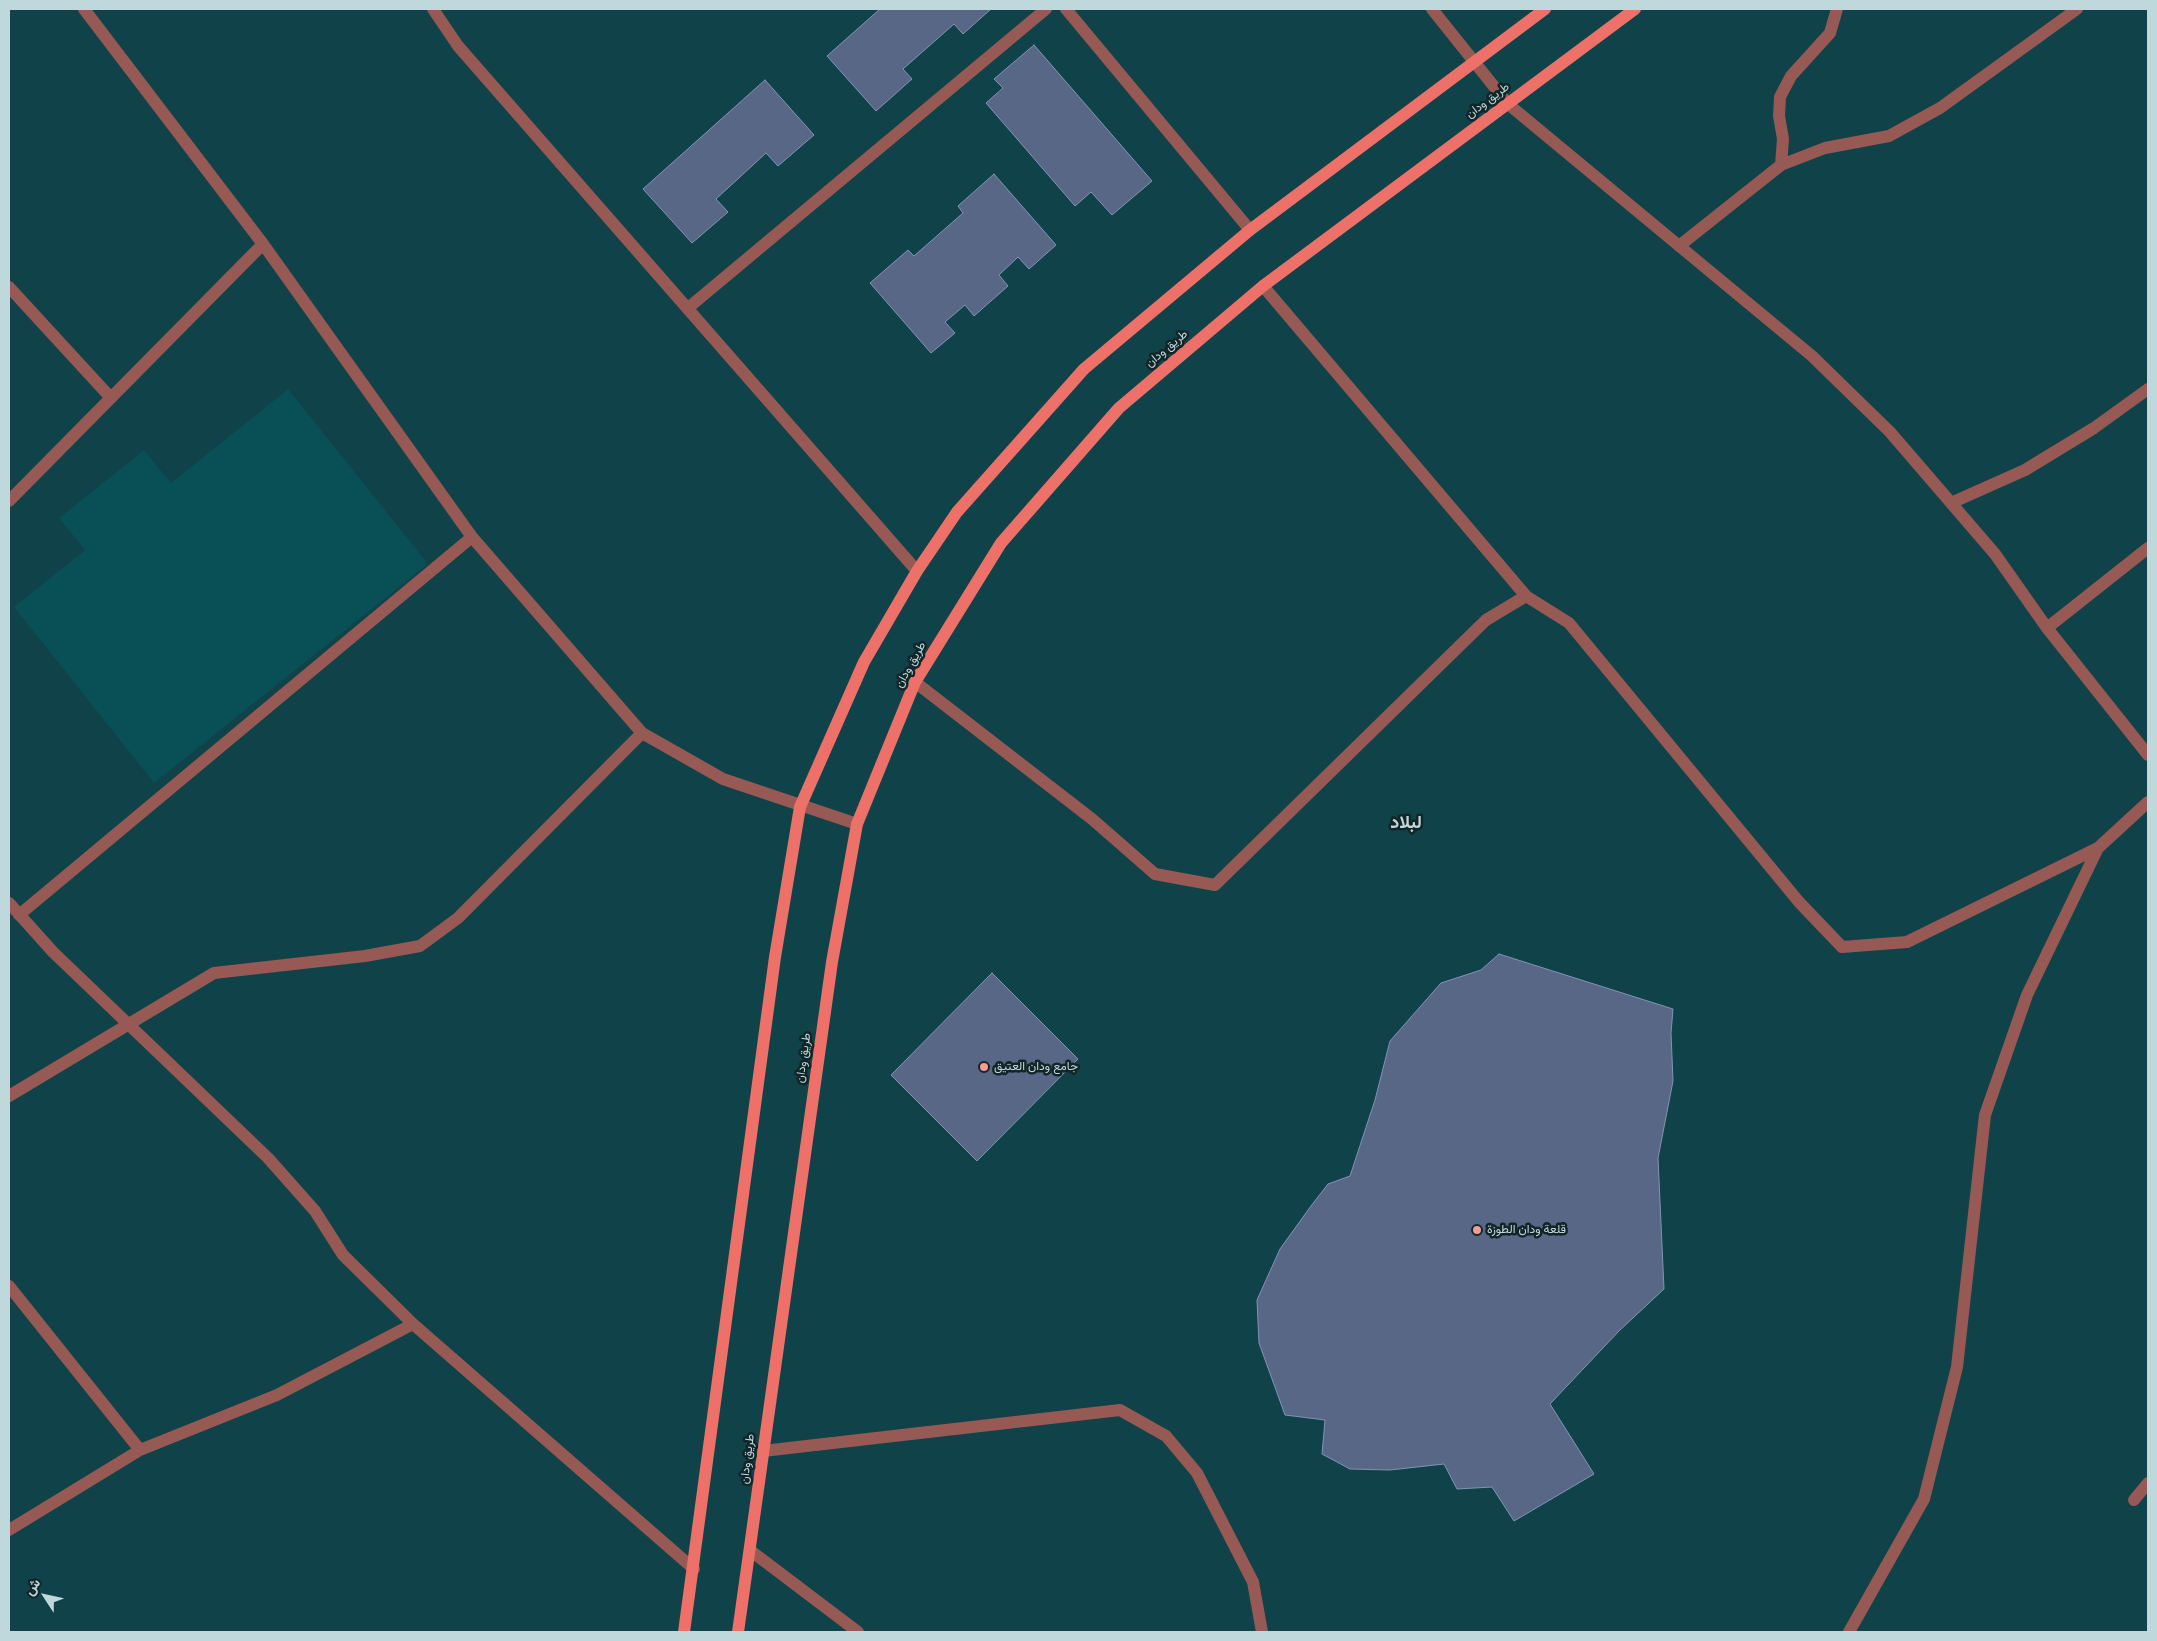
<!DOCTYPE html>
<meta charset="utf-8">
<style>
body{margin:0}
#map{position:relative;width:2157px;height:1641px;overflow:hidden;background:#0f4349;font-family:"Nunito Sans",Vazirmatn,sans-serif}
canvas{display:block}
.frame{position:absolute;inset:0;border:10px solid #bfd8db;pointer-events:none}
.north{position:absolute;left:20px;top:1571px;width:50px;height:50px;-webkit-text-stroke:4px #122629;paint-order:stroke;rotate:305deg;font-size:14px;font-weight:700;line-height:20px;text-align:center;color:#bfd8db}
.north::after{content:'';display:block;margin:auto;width:18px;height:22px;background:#bfd8db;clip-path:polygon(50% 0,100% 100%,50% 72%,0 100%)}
</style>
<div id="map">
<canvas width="2157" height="1641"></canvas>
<div class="frame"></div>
<div class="north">ش</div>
</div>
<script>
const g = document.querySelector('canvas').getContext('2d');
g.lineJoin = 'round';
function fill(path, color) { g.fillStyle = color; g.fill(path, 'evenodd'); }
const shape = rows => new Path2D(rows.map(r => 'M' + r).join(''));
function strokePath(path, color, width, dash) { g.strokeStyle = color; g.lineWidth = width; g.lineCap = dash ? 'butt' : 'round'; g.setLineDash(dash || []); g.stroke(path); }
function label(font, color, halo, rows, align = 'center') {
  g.font = font + ' "Nunito Sans",Vazirmatn,sans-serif'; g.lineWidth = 5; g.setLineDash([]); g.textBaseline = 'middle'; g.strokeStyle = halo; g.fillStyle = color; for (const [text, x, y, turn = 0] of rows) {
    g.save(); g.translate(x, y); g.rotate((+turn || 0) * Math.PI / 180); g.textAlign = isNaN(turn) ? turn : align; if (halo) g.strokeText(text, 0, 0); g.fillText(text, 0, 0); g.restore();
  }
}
fill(shape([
 [288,389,428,564,154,783,14,607,85,550,59,518,144,450,171,483]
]), '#084f56');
const building = shape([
 [880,9,991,9,963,34,954,24,903,69,912,79,876,111,827,56,880,9],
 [1034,45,1152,181,1112,215,1091,192,1075,206,986,103,1003,88,994,79,1034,45],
 [765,80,814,135,778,166,766,153,716,199,728,212,692,243,643,189,765,80],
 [994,174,1056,245,1029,269,1018,257,999,275,1008,286,974,316,965,305,945,322,955,333,931,353,870,283,908,250,914,256,963,213,958,206,994,174],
 [1499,954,1673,1009,1671,1033,1673,1081,1658,1158,1664,1289,1619,1331,1550,1404,1594,1474,1514,1521,1492,1487,1457,1489,1444,1464,1390,1470,1350,1469,1322,1454,1325,1420,1285,1415,1259,1343,1257,1300,1280,1249,1311,1206,1328,1184,1350,1176,1375,1100,1390,1041,1441,983,1481,970,1499,954],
 [992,973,1078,1059,977,1161,891,1075,992,973]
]);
fill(building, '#596786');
strokePath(building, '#8493b5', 1);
strokePath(shape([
 [84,9,263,244,472,537,642,733,723,779,857,824],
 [433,9,458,46,917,571],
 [1066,9,1250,230],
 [1432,9,1508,104,1812,356,1890,432,1995,554,2047,628,2148,755],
 [1781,165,1783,139,1779,116,1780,97,1791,76,1830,33,1837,9],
 [1679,246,1781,165,1825,148,1889,136,1940,108,2077,9],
 [1263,286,1526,596],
 [9,287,111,398],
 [688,308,1046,9],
 [9,501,263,244],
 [1951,503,2025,470,2094,428,2148,389],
 [2047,628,2148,548],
 [915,682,1092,819,1155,874,1215,885,1486,620,1526,596,1569,623,1799,902,1842,947,1907,942,2098,848],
 [9,903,53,952,268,1158,315,1211,343,1255,413,1324,694,1569],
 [19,915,472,537],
 [9,1096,214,973,365,956,420,946,458,918,642,733],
 [9,1286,140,1450],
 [763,1451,1120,1410,1166,1436,1197,1473,1253,1582,1262,1632],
 [2134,1500,2148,1483],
 [9,1530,140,1450,277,1395,413,1324],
 [751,1551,858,1632],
 [1849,1632,1924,1499,1957,1367,1985,1115,2027,995,2098,848,2148,802]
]), '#975953', 12);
strokePath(shape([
 [684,1632,775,957,800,807,864,662,917,571,957,512,1084,369,1250,230,1545,9],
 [738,1632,832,962,857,824,915,682,1001,543,1119,408,1263,286,1635,9]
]), '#ed7168', 12);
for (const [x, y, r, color] of [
 [984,1067,5,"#f59c93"],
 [1477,1230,5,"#f59c93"]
]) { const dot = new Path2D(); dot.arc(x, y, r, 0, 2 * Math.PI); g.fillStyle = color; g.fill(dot); strokePath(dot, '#122629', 2); }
label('12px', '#bfd8db', '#122629', [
 ["طريق ودان",1488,101,-37],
 ["طريق ودان",1167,349,-40],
 ["طريق ودان",911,665,-61],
 ["طريق ودان",804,1058,-82],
 ["طريق ودان",748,1459,-83]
]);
label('12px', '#bfd8db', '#122629', [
 ["جامع ودان العتيق",994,1067],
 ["قلعة ودان الطوزة",1487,1230]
], 'left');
label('bold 18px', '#bfd8db', '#122629', [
 ["لبلاد",1406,824]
]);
</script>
